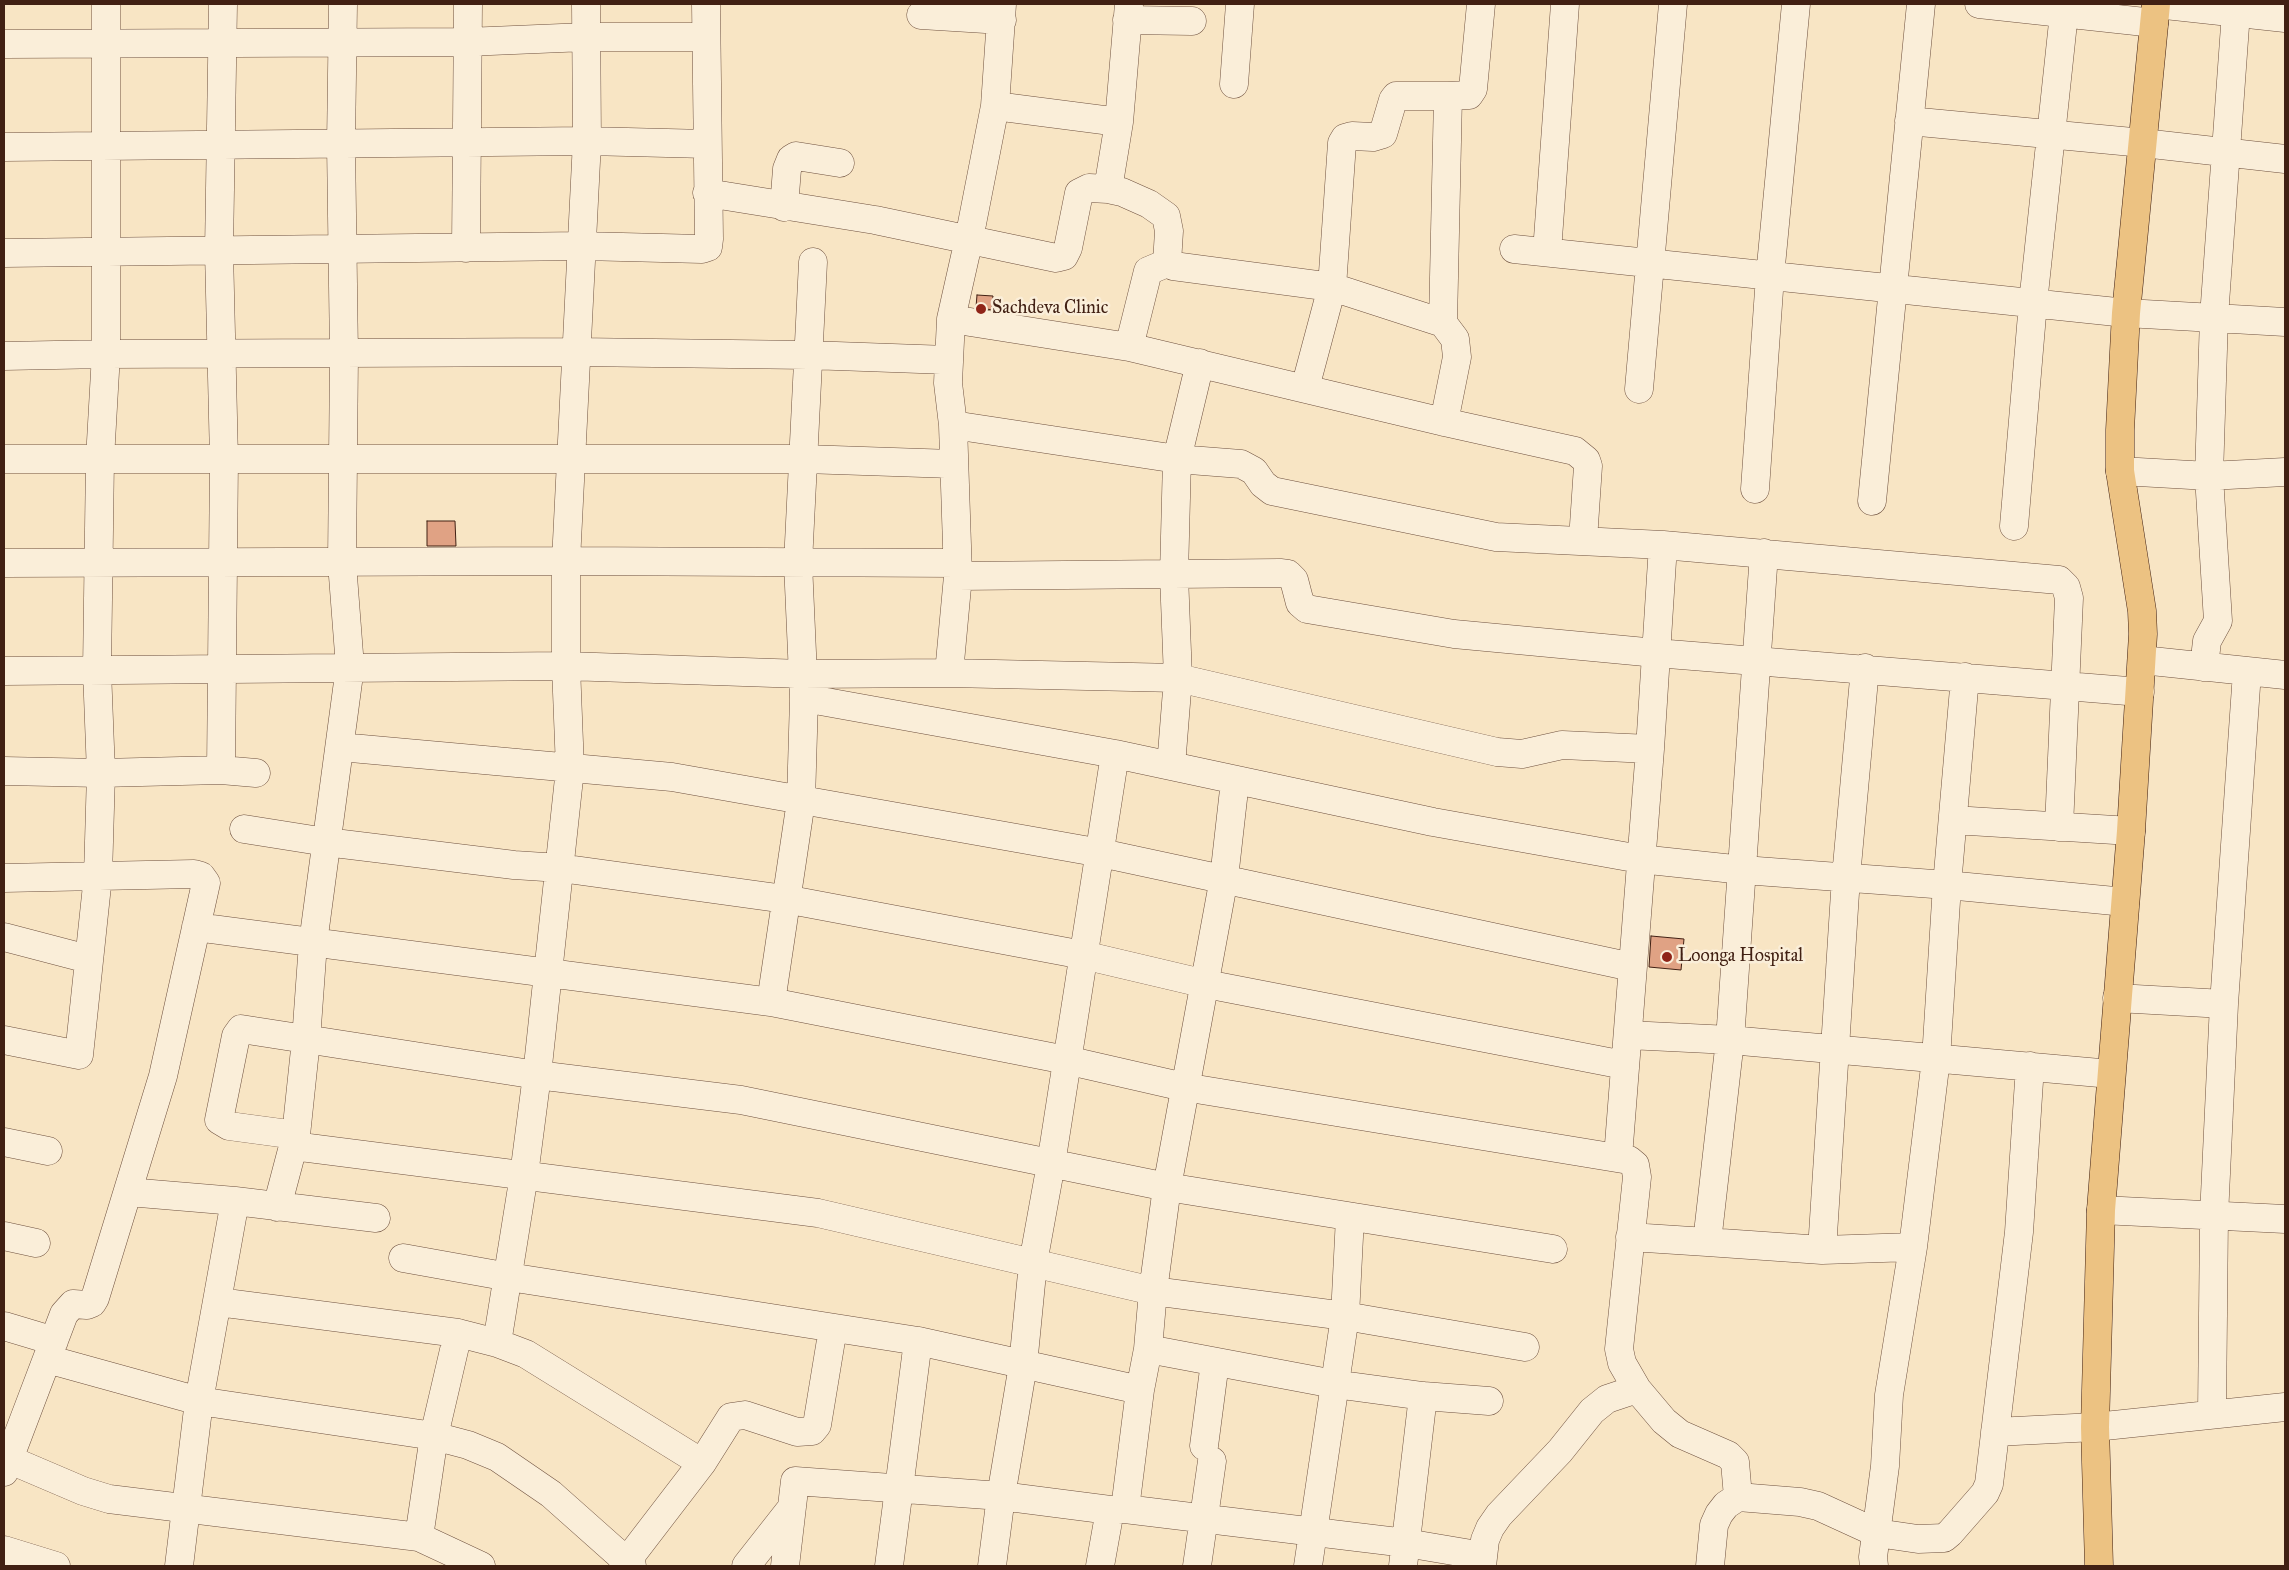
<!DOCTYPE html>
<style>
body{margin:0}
#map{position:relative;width:2289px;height:1570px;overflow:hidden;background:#f8e5c4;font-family:"IM FELL Great Primer",serif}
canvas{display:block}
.frame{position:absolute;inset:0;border:5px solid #412013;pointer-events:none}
</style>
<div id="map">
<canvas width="2289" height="1570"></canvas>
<div class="frame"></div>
</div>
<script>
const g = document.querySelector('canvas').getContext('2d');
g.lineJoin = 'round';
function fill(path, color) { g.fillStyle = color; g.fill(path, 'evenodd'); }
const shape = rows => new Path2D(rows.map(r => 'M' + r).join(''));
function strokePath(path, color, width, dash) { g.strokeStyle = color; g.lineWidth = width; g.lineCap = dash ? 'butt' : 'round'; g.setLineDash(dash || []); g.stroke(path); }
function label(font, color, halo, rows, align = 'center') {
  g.font = font + ' "IM FELL Great Primer",serif'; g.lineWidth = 5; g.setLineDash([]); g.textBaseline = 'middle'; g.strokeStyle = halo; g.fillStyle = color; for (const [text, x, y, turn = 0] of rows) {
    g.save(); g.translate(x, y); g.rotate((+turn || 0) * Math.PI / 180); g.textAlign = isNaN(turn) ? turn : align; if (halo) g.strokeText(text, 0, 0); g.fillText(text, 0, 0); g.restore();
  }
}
const building = shape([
 [977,295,993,296,992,310,976,307,977,295],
 [427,521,455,521,456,546,427,546,427,521],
 [1651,936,1684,939,1681,970,1649,967,1651,936]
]);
fill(building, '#e0a284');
strokePath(building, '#412013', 1);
const minor = shape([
 [1979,4,2154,23],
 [2156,4,2285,18],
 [921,15,1002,20],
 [1127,20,1192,21],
 [4,44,466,42,586,37,706,37],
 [1234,84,1240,4],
 [995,106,1119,122,1129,4],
 [1909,121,2143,143,2285,159],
 [1119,122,1108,189,1122,192,1149,204,1166,216,1169,231,1167,263,1173,266,1332,287,1443,323],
 [4,147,587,141,707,144],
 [707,193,875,220,1056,258,1064,256,1068,248,1079,193,1089,188,1108,189],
 [784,207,787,169,791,159,796,156,840,163],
 [466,248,468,4],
 [1514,249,2126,313,2285,322],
 [1547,252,1565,4],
 [4,253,582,246,702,249,708,247,709,239,706,4],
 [951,319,1129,347,1444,422,1575,451,1586,460,1588,466,1583,540],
 [1129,347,1148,271,1167,263],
 [4,356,106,354,577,352,808,355,948,360],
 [1305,388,1332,287,1342,143,1345,138,1352,136,1373,137,1383,134,1393,100,1396,96,1448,96],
 [1639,389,1673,4],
 [1444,422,1457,357,1455,339,1443,323,1448,96,1469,95,1473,89,1481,4],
 [953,425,1177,459,1241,464,1254,471,1263,484,1272,491,1496,537,1663,545,2059,580,2066,587,2069,598,2059,827],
 [4,459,804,459,953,464],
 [2120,471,2209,476,2285,472],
 [1755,489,1770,276,1796,4],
 [1872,501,1921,4],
 [2014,526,2033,303,2065,4],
 [1764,553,1730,1040,1707,1242,1822,1250,1913,1247],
 [4,563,566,561,957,563],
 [958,576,1280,573,1288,574,1294,580,1300,603,1307,609,1454,634,1656,653,2140,692],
 [2142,660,2285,675],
 [2204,667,2207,641,2218,621,2209,476,2214,317,2236,12],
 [4,671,566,666,803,674,949,673,1178,678,1497,752,1522,754,1562,745,1650,749],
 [949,673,958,576,953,425,948,383,951,319,969,239,995,106,1002,4],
 [804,698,1115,754,1433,822,1640,859,1743,870,1947,885,2125,902],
 [340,747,672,777,1101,853,1632,967],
 [1171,766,1178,678,1174,575,1177,459,1200,363],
 [221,770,224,459,219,251,223,4],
 [4,771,101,773,221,770,256,773],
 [1953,820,2131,831],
 [244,829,326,842,514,865,560,868,785,899,1083,955,1206,984,1624,1065],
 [4,878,194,874,201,876,206,883,163,1076,95,1298,92,1303,87,1305,73,1304,64,1314,4,1472],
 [196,927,771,1002,801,801,804,698,798,563,813,262],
 [4,937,88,959],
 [2117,998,2224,1004],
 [771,1002,1066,1060,1184,1087,1629,1160,1635,1165,1637,1177,1619,1349,1622,1363,1637,1389,1664,1421,1680,1434,1728,1455,1735,1462,1738,1497,1800,1502,1818,1506,1877,1533,1918,1539,1944,1538,1950,1533,1985,1493,1989,1484,2019,1232,2030,1066],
 [1628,1035,1730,1040,2111,1074],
 [4,1040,79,1055,98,876,101,773,97,670,100,459,106,354,106,4],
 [296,1135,229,1126,219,1120,236,1036,241,1029,537,1075,741,1100,1167,1187,1553,1249],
 [4,1142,48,1151],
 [293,1146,818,1213,1153,1291,1345,1316,1525,1347],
 [1618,1157,1650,749,1663,545],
 [128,1192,235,1201,376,1218],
 [277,1207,296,1135,306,1040,313,943,350,667,342,563,344,355,341,144,343,4],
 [2101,1210,2285,1219],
 [4,1236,36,1243],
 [1630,1237,1707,1242],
 [1822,1250,1846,877,1865,668],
 [403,1258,509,1277,918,1341,1140,1390],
 [218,1302,458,1333,497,1343,526,1354,702,1463],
 [4,1326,54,1341],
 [497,1343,524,1175,537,1075,570,769,566,666,566,561,587,141,586,4],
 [1148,1349,1334,1384,1423,1396,1489,1401],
 [47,1359,199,1401,434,1436,468,1445,497,1457,551,1494,632,1566],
 [2212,1414,2214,1216,2224,1004,2247,672],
 [1995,1432,2095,1427,2285,1407],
 [1204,1446,1215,1362],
 [8,1459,83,1491,109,1499,419,1537,481,1566],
 [1125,1509,1140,1390,1148,1349,1153,1291,1167,1187,1224,878,1235,781],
 [419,1537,434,1436,458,1333],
 [4,1550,56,1566],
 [179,1566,199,1401,235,1201],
 [623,1566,702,1463,731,1417,745,1415,797,1432,812,1431,817,1425,833,1328],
 [746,1566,790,1510],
 [785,1566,795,1481,1001,1496,1110,1510,1125,1509,1406,1543,1483,1556],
 [889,1566,918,1341],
 [992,1566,1001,1496,1023,1365,1033,1263,1051,1164,1115,754],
 [1100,1566,1110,1510],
 [1197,1566,1212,1461],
 [1308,1566,1345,1316,1350,1217],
 [1403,1566,1423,1396],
 [1482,1566,1485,1540,1490,1528,1499,1515,1560,1451,1592,1411,1607,1399,1637,1389],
 [1710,1566,1714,1525,1719,1514,1726,1505,1738,1497],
 [1874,1566,1873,1557,1885,1466,1889,1395,1913,1247,1936,1059,1947,885,1965,677]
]);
const major = shape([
 [2099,1566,2095,1427,2101,1210,2131,831,2143,634,2142,611,2120,471,2120,430,2126,313,2156,4]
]);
strokePath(minor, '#6f513f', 29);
strokePath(major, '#412013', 29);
strokePath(minor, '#faeed9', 28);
strokePath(major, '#ecc282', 28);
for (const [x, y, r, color] of [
 [981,309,6,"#8f2418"],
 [1667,957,6,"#8f2418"]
]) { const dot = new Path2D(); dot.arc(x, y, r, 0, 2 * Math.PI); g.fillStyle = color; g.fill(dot); strokePath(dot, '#faeed9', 2); }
label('18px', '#412013', '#faeed9', [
 ["Sachdeva Clinic",992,309],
 ["Loonga Hospital",1678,957]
], 'left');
</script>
